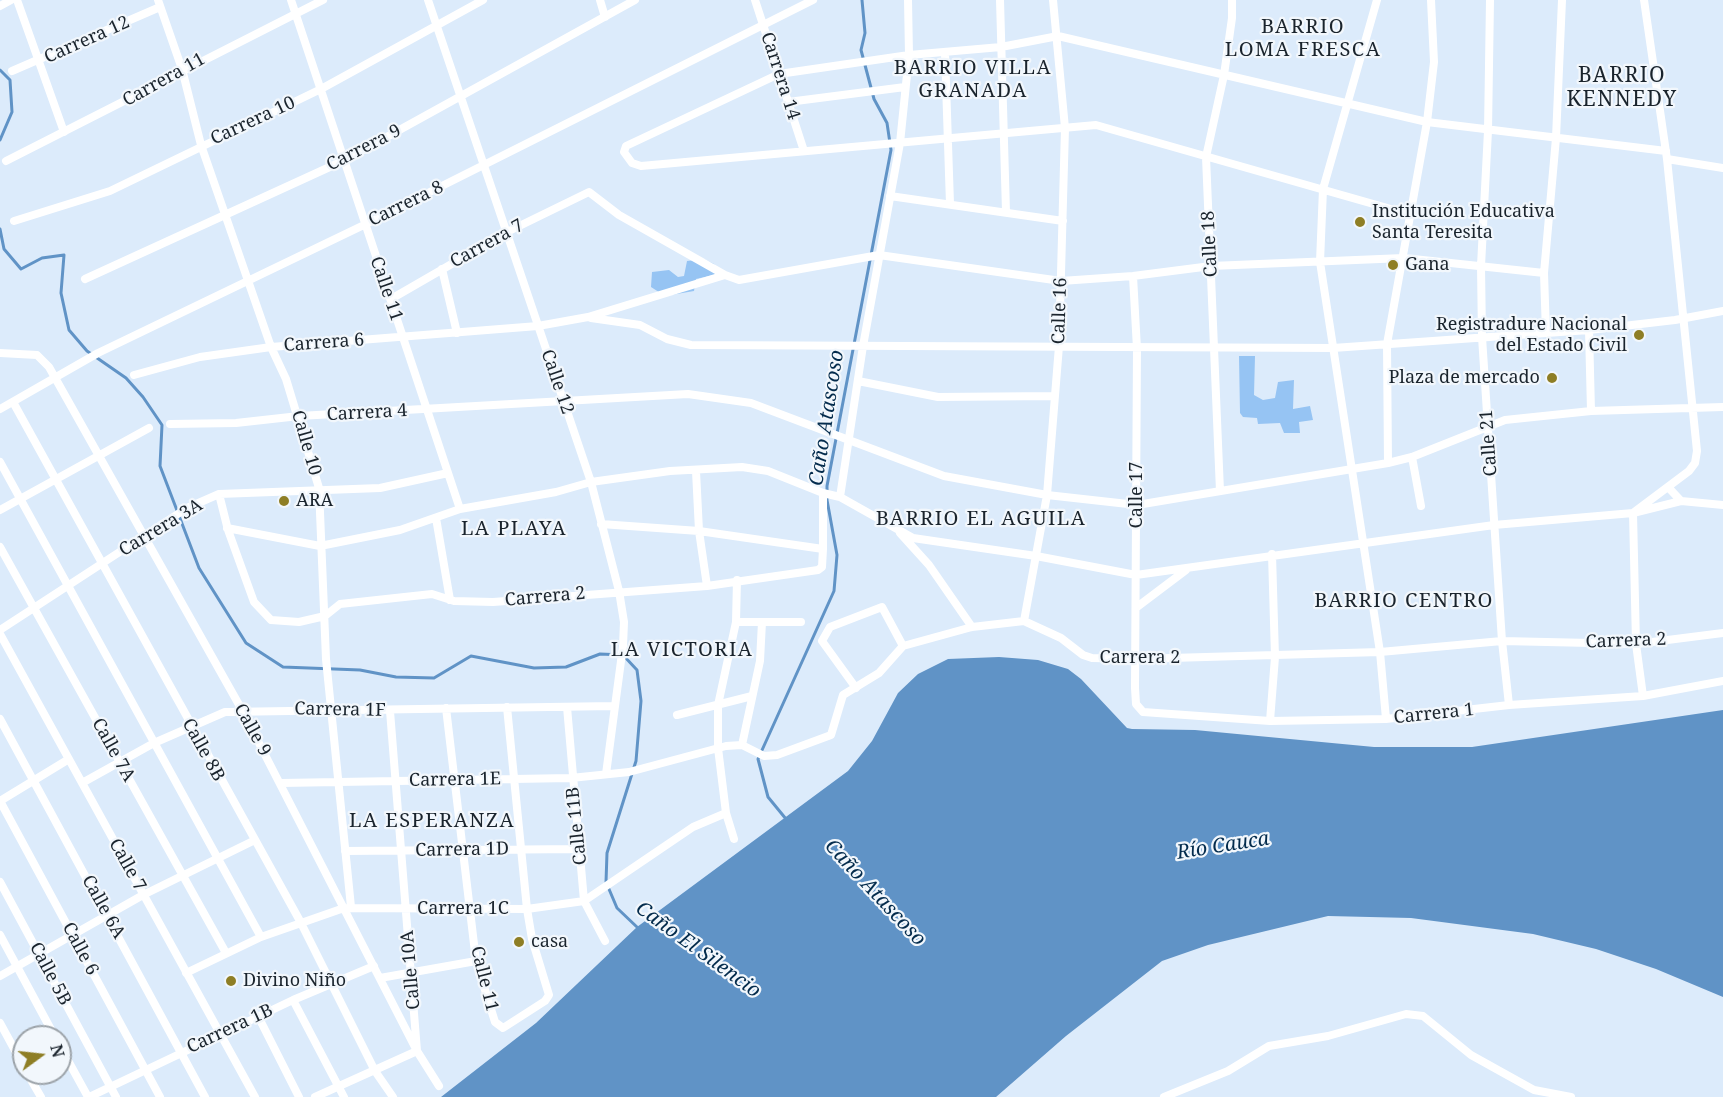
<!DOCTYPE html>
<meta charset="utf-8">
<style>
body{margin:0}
#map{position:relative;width:1723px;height:1097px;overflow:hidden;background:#dcebfb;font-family:"Noto Serif",serif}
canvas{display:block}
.north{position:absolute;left:12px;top:1025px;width:60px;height:60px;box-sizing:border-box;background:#f2f7fc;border:2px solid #9ca3a9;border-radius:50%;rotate:75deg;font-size:16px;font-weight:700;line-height:24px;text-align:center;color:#1a242d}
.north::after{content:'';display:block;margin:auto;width:21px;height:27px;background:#8e7e25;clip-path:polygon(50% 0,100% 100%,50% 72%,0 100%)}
</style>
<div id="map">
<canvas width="1723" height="1097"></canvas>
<div class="north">N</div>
</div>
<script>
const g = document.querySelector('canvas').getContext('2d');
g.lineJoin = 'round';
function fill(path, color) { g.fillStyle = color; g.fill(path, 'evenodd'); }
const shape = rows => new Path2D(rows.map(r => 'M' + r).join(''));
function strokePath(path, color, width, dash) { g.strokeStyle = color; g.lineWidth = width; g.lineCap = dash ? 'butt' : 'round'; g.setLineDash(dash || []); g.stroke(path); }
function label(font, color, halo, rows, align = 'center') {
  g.font = font + ' "Noto Serif",serif'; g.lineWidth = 4.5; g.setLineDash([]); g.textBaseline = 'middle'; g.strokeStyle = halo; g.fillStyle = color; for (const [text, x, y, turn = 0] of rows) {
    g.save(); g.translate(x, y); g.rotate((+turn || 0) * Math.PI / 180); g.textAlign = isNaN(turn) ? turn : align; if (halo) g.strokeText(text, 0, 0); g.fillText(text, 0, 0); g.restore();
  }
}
fill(shape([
 [704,259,714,264,718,274,696,279,694,291,665,296,651,287,652,272,669,270,678,277,684,276,687,261],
 [1239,356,1255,356,1254,395,1263,400,1275,398,1278,382,1294,380,1293,409,1310,406,1313,420,1299,422,1300,433,1284,433,1280,423,1258,424,1257,418,1243,417,1240,413]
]), '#96c4f3');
fill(shape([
 [999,657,1038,660,1068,669,1081,679,1127,728,1132,729,1195,730,1374,747,1472,747,1723,710,1723,997,1656,969,1596,949,1533,934,1411,918,1328,916,1208,945,1162,961,1066,1036,996,1097,441,1097,536,1023,637,927,848,771,872,741,898,693,918,674,948,659]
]), '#6093c6');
strokePath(shape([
 [0,70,10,80,12,112,0,140],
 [0,229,4,249,21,269,42,258,64,255,61,293,69,330,87,351,126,378,143,397,162,425,160,466,199,568,246,643,283,667,360,670,396,677,434,678,471,656,534,668,566,667,600,654,623,655,637,670,641,701,636,761,607,853,606,882,617,908,638,928],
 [786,819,768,797,758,759,834,591,837,555,827,500,827,486,891,150,887,123,874,99,861,50,865,33,862,0]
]), '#6093c6', 3);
strokePath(shape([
 [17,0,64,132],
 [158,0,182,69,201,145,271,347,286,379,319,488,326,659,351,907],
 [291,0,460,509],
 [428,0,591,482,619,591,624,622,623,646,606,774],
 [600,0,605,17],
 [755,0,804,151],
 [1000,0,1006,212],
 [1377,0,1323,189,1320,262,1380,652,1386,719],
 [1490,0,1488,131,1481,266,1482,337,1502,641,1509,705],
 [0,6,11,0],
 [945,53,950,204],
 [12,71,160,7],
 [788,102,905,87],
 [1667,159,1723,168],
 [6,161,323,0],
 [890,196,1063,221],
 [1412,215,1096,125,641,166,632,163,624,152,626,146,779,74,909,55,1001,47,1058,36,1427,122,1666,151],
 [14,221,110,191,321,89,483,0],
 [442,269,457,333],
 [1133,276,1137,349,1135,688,1136,704,1143,712,1270,721,1386,719,1509,705,1643,696,1723,681],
 [85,279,345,160,635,0],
 [391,299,507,232,589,192,619,215,725,275],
 [591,318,640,325,667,339,691,345,1333,348,1589,330,1675,320,1723,311],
 [1589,330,1591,411],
 [1546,333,1544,273,1556,138,1562,0],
 [0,353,37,355,49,367,242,710,417,1051,439,1086],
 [134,375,200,357,271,347,538,326,588,317,725,275,739,280,879,255,1061,281,1133,276,1211,266,1404,258,1544,273],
 [858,381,938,397,1055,396],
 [13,402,300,921,375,1071,393,1097],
 [0,409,98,353,366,224,813,0],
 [170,424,236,423,299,416,688,394,751,403,944,476,1047,495,1137,505,1388,463,1412,457,1505,420,1591,411,1723,407],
 [1412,457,1421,506],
 [0,462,261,937],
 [1388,463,1387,344,1427,122,1434,62,1431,0],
 [696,471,699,531,707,586],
 [1668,487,1681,501],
 [1220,491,1206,157,1224,75,1232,18,1232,0],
 [219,494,228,530,254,602,271,620,299,622,325,616,340,604,432,594,454,601,493,602,707,586,818,570,822,567,823,549,823,493],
 [840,497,863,346,900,143,909,55,908,0],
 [0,510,149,428],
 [436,518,450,600],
 [601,524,699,531,823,549],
 [227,528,320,546,400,530,460,509,556,492,591,482,670,471,742,467,768,471,823,493,840,497,913,538,1036,556,1136,575,1494,525,1633,513,1681,501,1723,505],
 [900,533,929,565,972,627],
 [0,547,226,953],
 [1137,607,1186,570],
 [1024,621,1047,495,1059,346,1065,128,1053,0],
 [736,622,801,622],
 [0,630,187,508,219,494,380,488,448,473],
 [0,634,255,1097],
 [856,688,822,641,830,627,882,607,903,646],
 [1643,696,1636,644,1633,513,1689,471,1695,463,1697,451,1667,159,1644,0],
 [567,707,584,901,605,941],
 [446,708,476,961,495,1022,503,1028,545,1001,549,995,532,939,527,909,507,707],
 [677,715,752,696],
 [0,719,205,1097],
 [1270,721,1275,657,1272,554],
 [742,745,760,661,762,622],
 [69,759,0,801,160,1097],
 [82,783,154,743,225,712,614,706],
 [281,783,571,778,629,772,726,746,742,745,764,756,777,755,831,735,843,695,879,673,903,646,972,627,1024,621,1061,638,1083,655,1092,658,1136,659,1380,652,1502,641,1636,644,1723,633],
 [734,839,726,813,718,748,718,705,736,622,737,580],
 [345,851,580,849],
 [0,882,116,1097],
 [0,935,55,1037],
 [186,973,261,937,344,908,527,909,584,901,693,827,726,813],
 [0,976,143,895,253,841],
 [380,978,476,961],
 [293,1000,344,1097],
 [258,1016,299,1097],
 [0,1023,24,1067],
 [60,1046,88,1097],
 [27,1073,41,1097],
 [89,1097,293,1000,374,966],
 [315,1097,417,1051,390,711],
 [1164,1097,1228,1071,1269,1046,1328,1036,1406,1014,1423,1016,1471,1055,1534,1090,1571,1097]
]), '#fff', 8);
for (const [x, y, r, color] of [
 [1360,222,6,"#8e7e25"],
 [1393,265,6,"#8e7e25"],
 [1639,335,6,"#8e7e25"],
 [1552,378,6,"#8e7e25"],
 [284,501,6,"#8e7e25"],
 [519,942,6,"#8e7e25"],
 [231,981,6,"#8e7e25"]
]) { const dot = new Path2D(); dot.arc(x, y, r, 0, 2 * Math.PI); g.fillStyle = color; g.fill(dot); strokePath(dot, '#f2f7fc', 2); }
label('18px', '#1a242d', '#f2f7fc', [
 ["Carrera 12",87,40,-24],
 ["Carrera 14",780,76,72],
 ["Carrera 11",164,80,-29],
 ["Carrera 10",253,121,-25],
 ["Carrera 9",364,148,-27],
 ["Carrera 8",406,204,-26],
 ["Carrera 7",487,244,-29],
 ["Calle 18",1210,244,-93],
 ["Calle 11",386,289,71],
 ["Calle 16",1060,311,-88],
 ["Carrera 6",324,343,-4],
 ["Calle 12",557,382,71],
 ["Carrera 4",367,413,-3],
 ["Calle 10",306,443,74],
 ["Calle 21",1489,443,-94],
 ["Calle 17",1137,495,-90],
 ["Carrera 3A",161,528,-31],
 ["Carrera 2",545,597,-5],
 ["Carrera 2",1626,641,-2],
 ["Carrera 2",1140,658],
 ["Carrera 1F",340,710,1],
 ["Carrera 1",1434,714,-6],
 ["Calle 9",252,730,61],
 ["Calle 7A",113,750,61],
 ["Calle 8B",203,750,61],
 ["Carrera 1E",455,780,-1],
 ["Calle 11B",577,826,-96],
 ["Carrera 1D",462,850,-1],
 ["Calle 7",127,865,61],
 ["Calle 6A",103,907,61],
 ["Carrera 1C",463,909],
 ["Calle 6",80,949,62],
 ["Calle 10A",411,970,-95],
 ["Calle 5B",50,974,62],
 ["Calle 11",484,979,76],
 ["Carrera 1B",230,1029,-25]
]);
label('18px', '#1a242d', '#f2f7fc', [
 ["Institución Educativa",1372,212],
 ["Santa Teresita",1372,233],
 ["Gana",1405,265],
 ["Registradure Nacional",1627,325,"right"],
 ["del Estado Civil",1627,346,"right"],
 ["Plaza de mercado",1540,378,"right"],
 ["ARA",296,501],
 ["casa",531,942],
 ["Divino Niño",243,981]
], 'left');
g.letterSpacing = '1.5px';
label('20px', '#1a242d', '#f2f7fc', [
 ["BARRIO",1303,27],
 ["LOMA FRESCA",1303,50],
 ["BARRIO VILLA",973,68],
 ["GRANADA",973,91],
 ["BARRIO EL AGUILA",981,519],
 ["LA PLAYA",514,529],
 ["BARRIO CENTRO",1404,601],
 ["LA VICTORIA",682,650],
 ["LA ESPERANZA",432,821]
]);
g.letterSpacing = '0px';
label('italic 20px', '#042c4d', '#f2f7fc', [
 ["Caño Atascoso",827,418,-81],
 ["Río Cauca",1223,846,-9],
 ["Caño Atascoso",875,893,47],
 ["Caño El Silencio",698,950,36]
]);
g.letterSpacing = '1.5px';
label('21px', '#1a242d', '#f2f7fc', [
 ["BARRIO",1622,76],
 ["KENNEDY",1622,100]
]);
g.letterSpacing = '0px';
</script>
